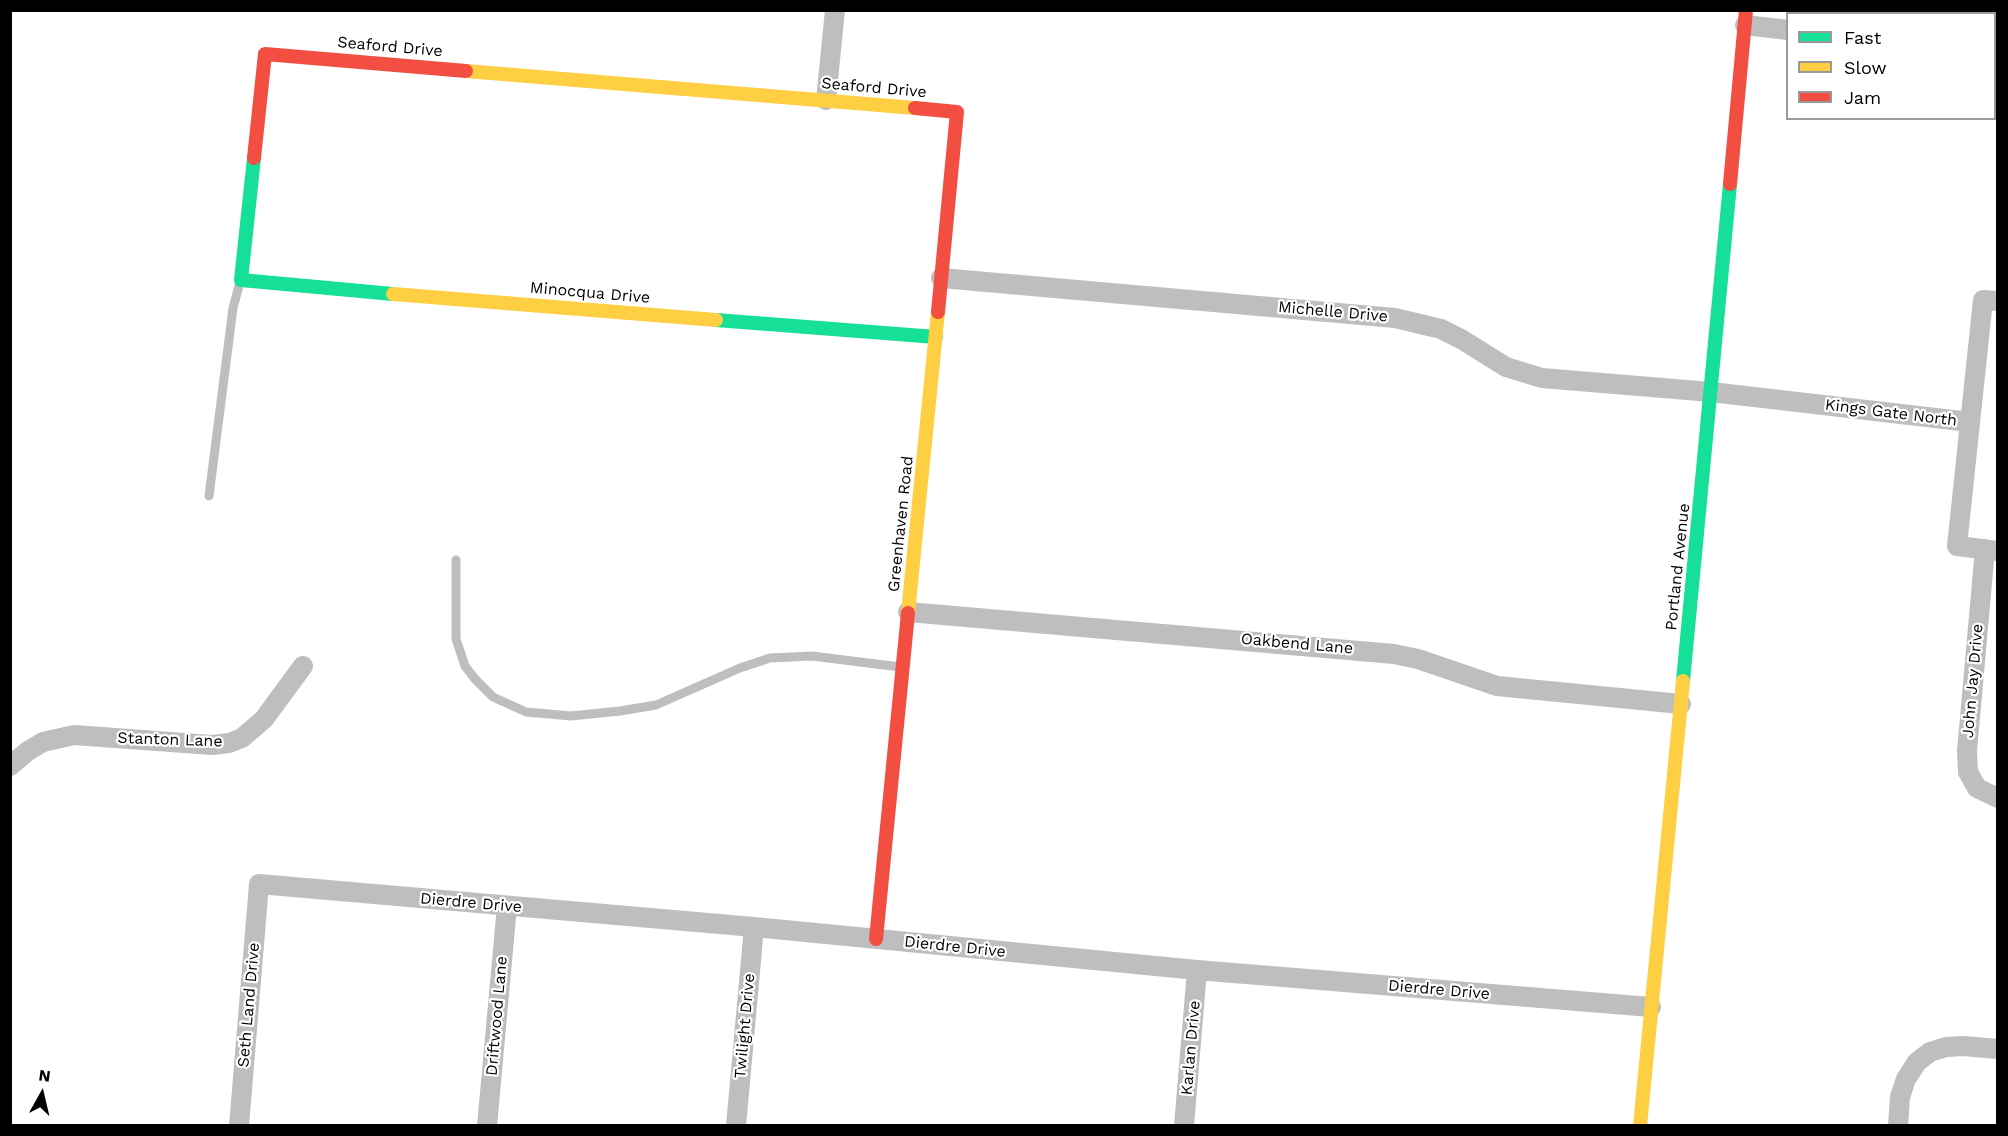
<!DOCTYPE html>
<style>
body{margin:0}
#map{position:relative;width:2008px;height:1136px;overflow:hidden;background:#fff;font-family:"Work Sans",sans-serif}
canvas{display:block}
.frame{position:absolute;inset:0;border:12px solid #000;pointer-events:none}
.legend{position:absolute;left:1786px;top:12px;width:210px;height:108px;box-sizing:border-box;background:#fff;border:2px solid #999;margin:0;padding:8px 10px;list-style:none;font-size:18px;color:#000}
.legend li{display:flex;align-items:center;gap:12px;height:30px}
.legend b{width:30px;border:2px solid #999}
.north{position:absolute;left:12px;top:1064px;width:60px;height:60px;-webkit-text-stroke:4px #fff;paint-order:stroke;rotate:8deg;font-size:16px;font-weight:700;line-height:24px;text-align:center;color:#000}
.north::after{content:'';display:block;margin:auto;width:21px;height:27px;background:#000;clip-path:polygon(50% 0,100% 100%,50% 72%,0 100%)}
</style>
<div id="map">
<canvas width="2008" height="1136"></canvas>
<div class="frame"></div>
<ul class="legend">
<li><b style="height:8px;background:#16e098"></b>Fast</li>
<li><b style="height:8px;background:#ffcf43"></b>Slow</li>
<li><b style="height:8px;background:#f24e42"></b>Jam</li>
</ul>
<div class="north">N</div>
</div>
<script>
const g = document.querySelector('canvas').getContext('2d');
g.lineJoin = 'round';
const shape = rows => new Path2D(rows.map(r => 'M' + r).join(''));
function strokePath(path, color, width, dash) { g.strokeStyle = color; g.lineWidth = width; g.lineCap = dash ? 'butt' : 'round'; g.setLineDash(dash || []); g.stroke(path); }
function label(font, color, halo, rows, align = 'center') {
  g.font = font + ' "Work Sans",sans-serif'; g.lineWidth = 4.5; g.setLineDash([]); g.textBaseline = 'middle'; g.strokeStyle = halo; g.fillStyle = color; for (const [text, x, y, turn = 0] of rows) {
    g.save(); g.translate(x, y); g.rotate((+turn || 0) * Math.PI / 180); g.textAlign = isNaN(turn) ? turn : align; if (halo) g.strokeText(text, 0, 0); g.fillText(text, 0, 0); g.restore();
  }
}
strokePath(shape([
 [209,496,233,308,240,282],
 [456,560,456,639,465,666,475,679,493,697,526,712,571,716,620,711,656,705,740,668,770,658,812,656,900,667]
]), '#bebebe', 9);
strokePath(shape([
 [1745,25,1788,30],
 [1994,52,1998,52],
 [826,100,835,10],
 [941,278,1395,318,1441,329,1461,339,1506,367,1542,378,1711,392,1970,422],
 [1998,301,1983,300,1957,546,1998,551],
 [1985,549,1967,751,1968,772,1977,788,1998,798],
 [908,612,1394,654,1418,659,1497,686,1681,704],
 [10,766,28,751,43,742,74,735,212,745,229,743,242,738,264,719,303,666],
 [239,1126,259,884,754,927,1197,970,1651,1007],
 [487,1126,507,906],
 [736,1126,754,927],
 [1184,1126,1197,970],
 [1898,1126,1900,1097,1906,1079,1917,1062,1930,1052,1946,1047,1963,1046,1998,1049]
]), '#bebebe', 20);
strokePath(shape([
 [254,158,241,280,393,294],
 [716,320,936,337],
 [1683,681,1730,184]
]), '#16e098', 14);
strokePath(shape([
 [466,71,915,108],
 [393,294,716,320],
 [908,613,938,312],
 [1640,1126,1683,681]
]), '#ffcf43', 14);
strokePath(shape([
 [915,108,957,112,938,312],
 [254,158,265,54,466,71],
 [1730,184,1746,10],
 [876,939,908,613]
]), '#f24e42', 14);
label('16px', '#000', '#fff', [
 ["Seaford Drive",390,47,5],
 ["Seaford Drive",874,88,5],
 ["Minocqua Drive",590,293,5],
 ["Michelle Drive",1333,312,5],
 ["Kings Gate North",1891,413,7],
 ["Greenhaven Road",901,524,-84],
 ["Portland Avenue",1678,567,-84],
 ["Oakbend Lane",1297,644,5],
 ["John Jay Drive",1973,681,-85],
 ["Stanton Lane",170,740,2],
 ["Dierdre Drive",471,903,5],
 ["Dierdre Drive",955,947,6],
 ["Dierdre Drive",1439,990,5],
 ["Seth Land Drive",249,1005,-85],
 ["Driftwood Lane",497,1016,-85],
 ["Twilight Drive",745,1026,-85],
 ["Karlan Drive",1191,1048,-85]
]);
</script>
